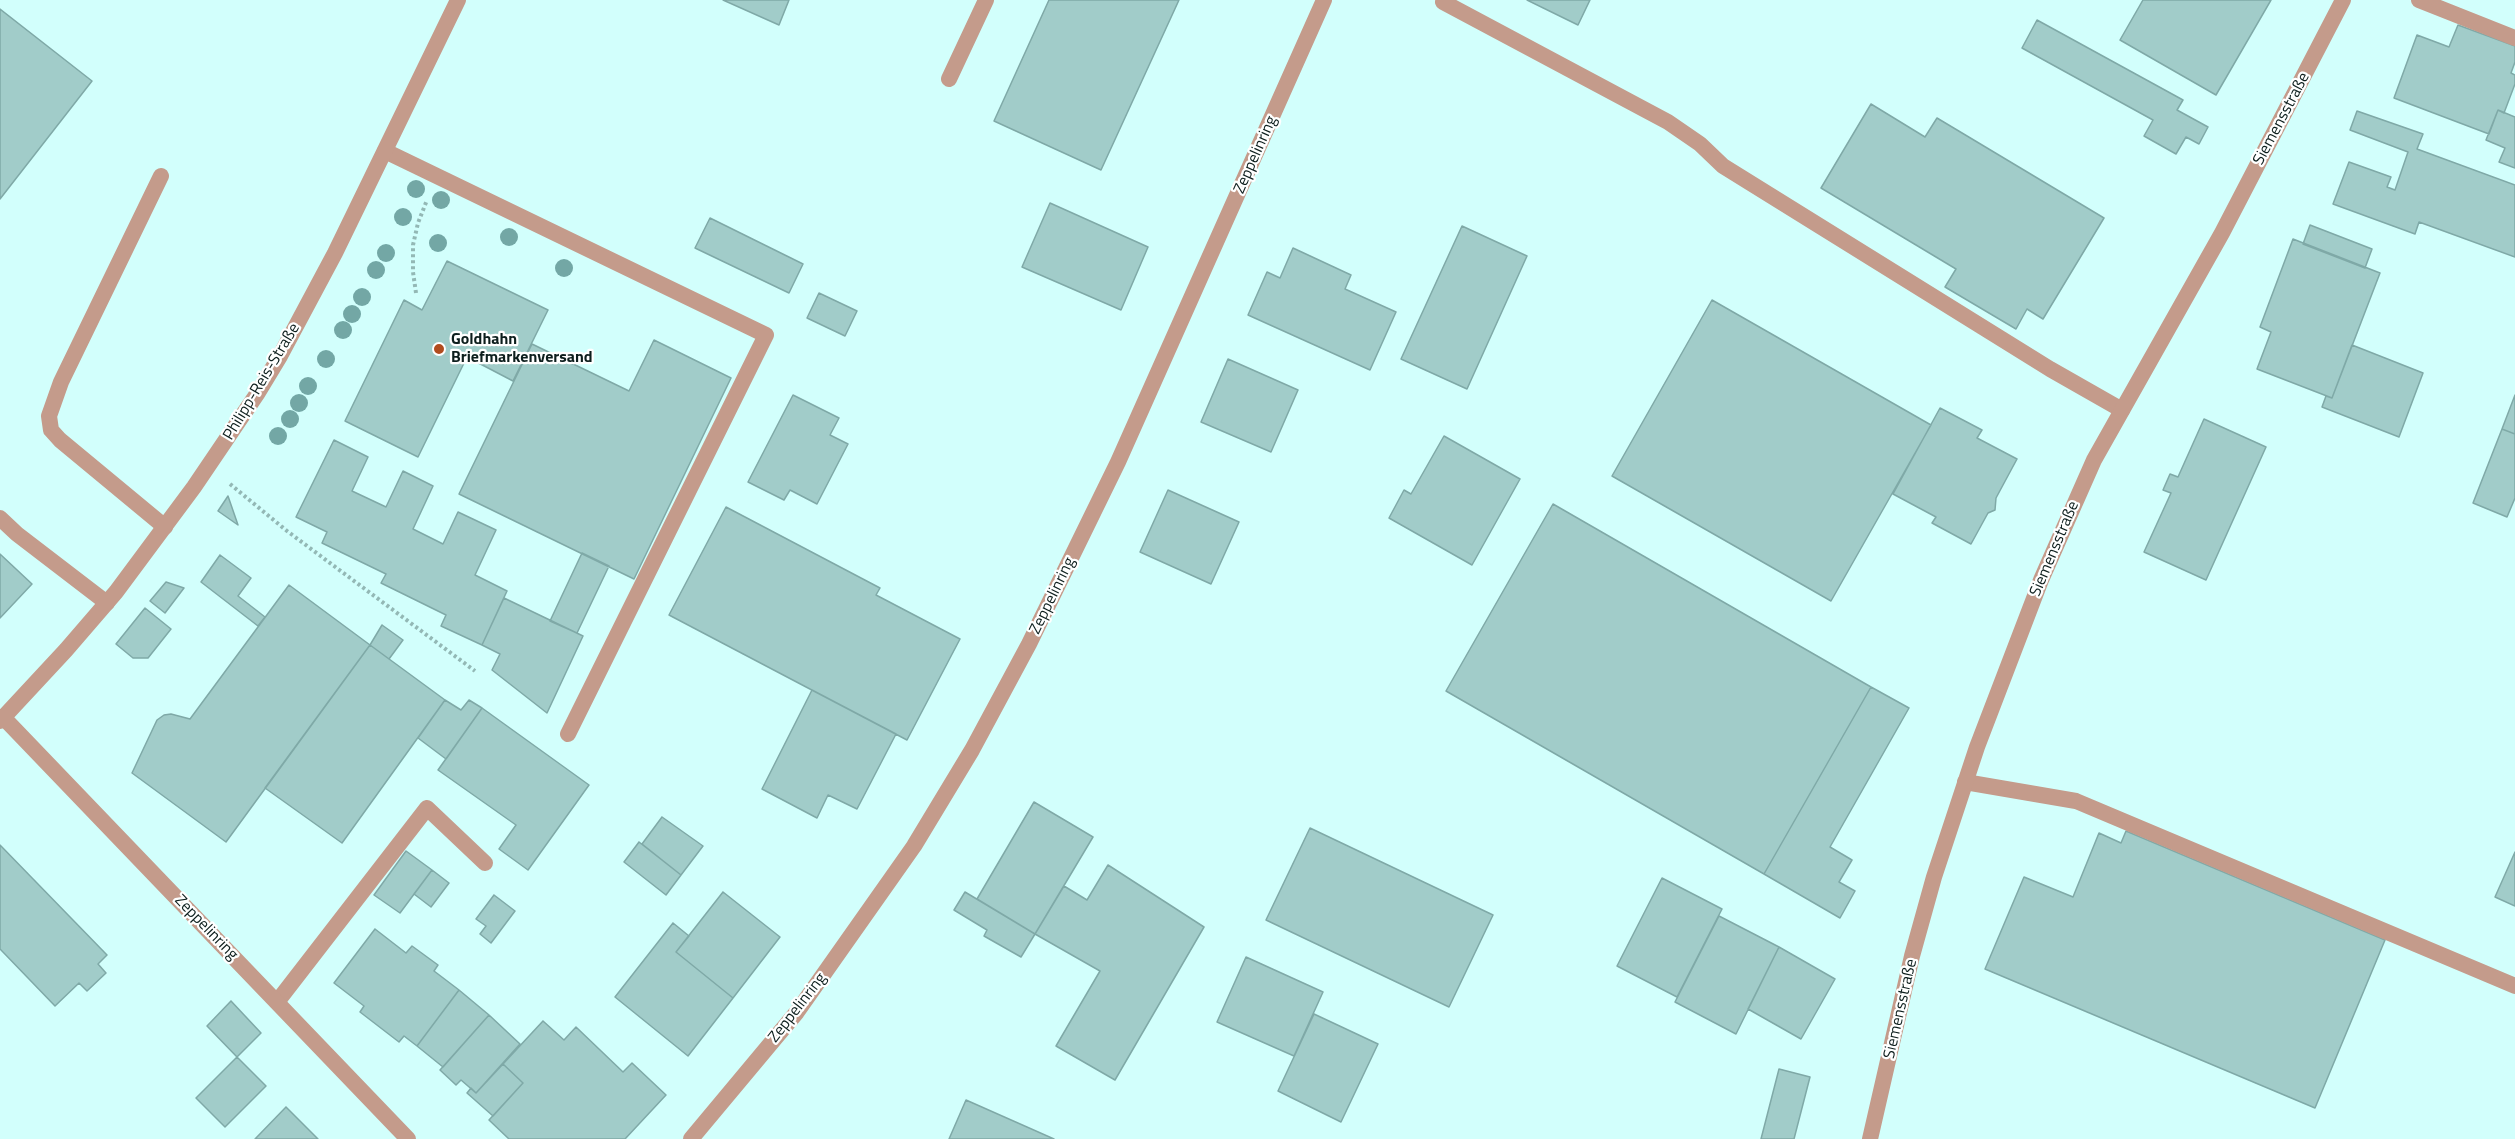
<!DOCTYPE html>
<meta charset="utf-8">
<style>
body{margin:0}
canvas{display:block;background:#d2fffc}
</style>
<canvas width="2515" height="1139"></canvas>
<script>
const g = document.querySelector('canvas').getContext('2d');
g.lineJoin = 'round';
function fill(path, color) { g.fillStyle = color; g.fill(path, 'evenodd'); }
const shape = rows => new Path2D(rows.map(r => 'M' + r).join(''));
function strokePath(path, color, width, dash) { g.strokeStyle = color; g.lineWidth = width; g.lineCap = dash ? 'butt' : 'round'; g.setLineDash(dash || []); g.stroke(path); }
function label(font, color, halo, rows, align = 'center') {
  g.font = font + ' "Titillium Web",sans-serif'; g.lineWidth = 4.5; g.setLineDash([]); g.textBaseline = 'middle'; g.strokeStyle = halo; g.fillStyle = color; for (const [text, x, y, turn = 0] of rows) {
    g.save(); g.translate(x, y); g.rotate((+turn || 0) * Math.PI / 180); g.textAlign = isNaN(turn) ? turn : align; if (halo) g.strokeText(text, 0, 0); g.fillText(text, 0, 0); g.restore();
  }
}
const building = shape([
 [723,0,789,0,779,25,723,0],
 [1049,0,1179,0,1101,170,994,121,1049,0],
 [1527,0,1590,0,1578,25,1527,0],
 [2143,0,2271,0,2216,95,2120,40,2143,0],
 [0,9,92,81,0,199,0,9],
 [2037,20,2183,100,2177,110,2208,127,2199,144,2186,137,2176,154,2144,136,2153,120,2022,48,2037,20],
 [2458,25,2515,46,2515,62,2511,73,2515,75,2515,84,2504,113,2498,110,2489,134,2394,98,2417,35,2449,47,2458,25],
 [1871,104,1925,137,1937,118,2104,218,2043,319,2027,309,2016,329,1945,287,1956,269,1821,188,1871,104],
 [2498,110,2515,117,2515,168,2499,162,2505,148,2486,140,2498,110],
 [2357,111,2423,134,2417,149,2515,185,2515,257,2419,222,2415,234,2333,204,2349,162,2391,177,2387,187,2395,190,2408,152,2350,130,2357,111],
 [1050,203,1148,247,1121,310,1022,267,1050,203],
 [710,218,803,264,789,293,695,248,710,218],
 [2310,225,2372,249,2365,268,2303,244,2310,225],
 [1462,226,1527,256,1467,389,1401,359,1462,226],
 [2293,239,2380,273,2332,398,2257,369,2271,332,2260,327,2293,239],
 [1293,248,1351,275,1345,289,1396,312,1370,370,1248,315,1267,272,1280,278,1293,248],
 [447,261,548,310,513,381,467,357,418,457,345,421,404,300,422,310,447,261],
 [819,293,857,311,845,336,807,318,819,293],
 [1712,300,1931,425,1831,601,1612,476,1712,300],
 [654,340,731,378,634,579,459,494,532,344,629,391,654,340],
 [2352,345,2423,373,2399,437,2322,407,2326,396,2332,398,2352,345],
 [1228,359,1298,390,1271,452,1201,422,1228,359],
 [793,395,839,418,830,435,848,444,817,504,790,490,784,500,748,482,793,395],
 [2515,395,2515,434,2502,429,2515,395],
 [1940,408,1982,430,1977,438,2017,459,1996,498,1995,510,1988,513,1971,544,1932,523,1936,517,1893,494,1940,408],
 [2204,419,2266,447,2206,580,2144,552,2171,493,2163,490,2170,474,2178,477,2204,419],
 [2502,429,2515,434,2515,498,2507,517,2473,503,2502,429],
 [1444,436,1520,479,1472,565,1389,518,1404,490,1411,494,1444,436],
 [334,440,368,457,352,491,386,507,403,471,433,486,413,529,443,544,458,512,496,530,475,575,507,591,482,645,441,626,446,615,381,583,386,574,322,543,327,532,296,517,334,440],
 [1168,490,1239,522,1211,584,1140,552,1168,490],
 [228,496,238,525,218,511,228,496],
 [1553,504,1871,687,1764,874,1446,691,1553,504],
 [726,507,880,588,876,595,960,639,907,740,669,615,726,507],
 [582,553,609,566,577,633,550,621,582,553],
 [0,554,32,584,0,618,0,554],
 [220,555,251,578,238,596,265,617,258,626,201,582,220,555],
 [166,582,184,588,165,613,150,601,166,582],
 [289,585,370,645,226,842,132,773,157,720,164,715,171,714,190,719,289,585],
 [504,598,583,636,547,713,492,670,500,654,482,645,504,598],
 [145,608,171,629,148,658,133,658,116,644,145,608],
 [382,625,403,640,389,659,370,645,382,625],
 [370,645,445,700,342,843,265,788,370,645],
 [1871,687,1909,708,1830,847,1852,860,1839,882,1855,891,1840,918,1764,874,1871,687],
 [812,690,896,734,857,809,828,795,817,818,762,789,812,690],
 [445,700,461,710,469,700,482,708,446,759,418,738,445,700],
 [482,708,589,785,528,870,499,849,516,825,438,770,482,708],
 [1034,802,1093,837,1035,934,977,899,1034,802],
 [662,817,703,846,681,875,642,844,662,817],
 [1310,828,1493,915,1449,1007,1266,920,1310,828],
 [2126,831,2385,940,2315,1108,1985,969,2024,877,2073,897,2099,833,2121,843,2126,831],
 [639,842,681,875,666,895,624,862,639,842],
 [0,845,107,955,98,964,106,973,87,991,79,983,55,1006,0,949,0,845],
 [406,851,432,870,400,913,374,895,406,851],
 [2515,852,2515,906,2495,897,2515,852],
 [1108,865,1204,927,1115,1080,1056,1046,1100,971,1035,934,1064,886,1087,900,1108,865],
 [432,870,449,883,431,907,414,894,432,870],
 [1662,878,1722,909,1677,997,1617,966,1662,878],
 [723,892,780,937,733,998,676,952,723,892],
 [965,892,1035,934,1021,957,984,936,987,930,954,910,965,892],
 [494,895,515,911,491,943,480,934,486,926,476,919,494,895],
 [1719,916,1779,947,1736,1034,1675,1002,1719,916],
 [673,923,689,936,676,952,733,998,688,1056,615,997,673,923],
 [375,929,406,953,412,946,438,965,434,971,459,990,417,1046,404,1036,399,1042,360,1012,364,1006,334,983,375,929],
 [1779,947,1835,979,1801,1039,1748,1009,1779,947],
 [1246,957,1323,992,1294,1056,1217,1022,1246,957],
 [459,990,489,1015,443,1067,417,1046,459,990],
 [231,1001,261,1033,237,1057,207,1026,231,1001],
 [1314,1014,1378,1044,1341,1122,1278,1091,1314,1014],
 [489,1015,520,1044,476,1093,461,1080,456,1085,440,1070,489,1015],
 [543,1021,564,1040,576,1027,623,1072,632,1063,666,1095,625,1139,509,1139,489,1120,523,1083,503,1064,543,1021],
 [237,1057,266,1086,225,1127,196,1098,237,1057],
 [503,1064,523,1083,493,1116,467,1093,471,1088,476,1093,503,1064],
 [1779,1069,1810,1077,1794,1139,1761,1139,1779,1069],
 [966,1100,1054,1139,949,1139,966,1100],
 [286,1107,318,1139,255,1139,286,1107]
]);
fill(building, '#a1ccc9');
strokePath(building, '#7fa9a7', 1.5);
strokePath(shape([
 [416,293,413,272,413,245,418,223,427,200],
 [230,484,287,531,475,671]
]), '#93b8b5', 4, [3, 3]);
strokePath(shape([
 [2419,0,2515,38],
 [1443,2,1668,122,1700,144,1723,166,2050,369,2122,410],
 [949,79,986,0],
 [385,151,766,335,568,734],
 [161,176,61,382,49,416,51,430,60,440,165,527],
 [0,518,17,534,107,603],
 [1965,782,2076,801,2515,986],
 [277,1002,427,808,485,863]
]), '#c49b8b', 16);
strokePath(shape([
 [3,717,408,1139],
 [0,721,66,650,116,592,194,487,257,394,280,356,335,253,458,0],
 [691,1139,797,1012,914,846,972,750,1029,644,1118,462,1324,0],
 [1870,1139,1912,956,1934,877,1977,747,2041,580,2094,460,2222,233,2343,0]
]), '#c49b8b', 16);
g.fillStyle = '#73a7a5';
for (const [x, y] of [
 [416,189],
 [441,200],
 [403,217],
 [509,237],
 [438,243],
 [386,253],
 [564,268],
 [376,270],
 [362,297],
 [352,314],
 [343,330],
 [326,359],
 [308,386],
 [299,403],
 [290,419],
 [278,436]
]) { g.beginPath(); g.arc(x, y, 9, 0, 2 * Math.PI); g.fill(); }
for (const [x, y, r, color] of [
 [439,349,6,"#b14c1f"]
]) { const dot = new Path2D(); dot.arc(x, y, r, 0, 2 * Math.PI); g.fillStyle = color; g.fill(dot); strokePath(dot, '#fff', 2); }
label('16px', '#0d1e1d', '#fff', [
 ["Siemensstraße",2282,119,-62],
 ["Zeppelinring",1256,155,-66],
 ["Philipp-Reis-Straße",262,382,-59],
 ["Siemensstraße",2055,549,-67],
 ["Zeppelinring",1053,596,-64],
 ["Zeppelinring",206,928,46],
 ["Zeppelinring",798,1008,-52],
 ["Siemensstraße",1901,1009,-77]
]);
label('bold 16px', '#0d1e1d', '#fff', [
 ["Goldhahn",451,340],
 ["Briefmarkenversand",451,358]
], 'left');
</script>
